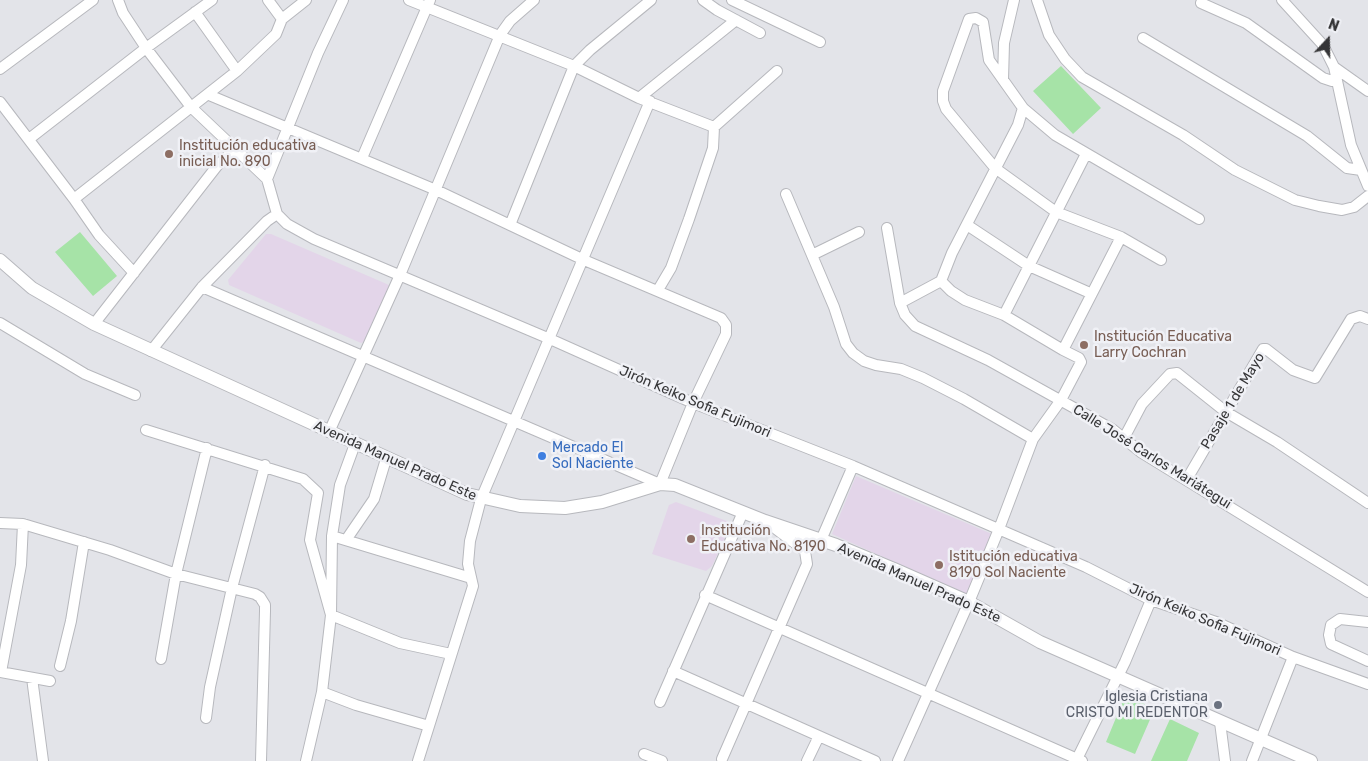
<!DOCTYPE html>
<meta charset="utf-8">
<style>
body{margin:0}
#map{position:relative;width:1368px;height:761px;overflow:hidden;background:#e3e4e9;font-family:Rubik,sans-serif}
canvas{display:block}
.north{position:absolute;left:1303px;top:15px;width:50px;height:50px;-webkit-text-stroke:4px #f0f1f6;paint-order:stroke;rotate:21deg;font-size:14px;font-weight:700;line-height:20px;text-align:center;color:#363638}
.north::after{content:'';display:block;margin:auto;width:18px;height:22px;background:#363638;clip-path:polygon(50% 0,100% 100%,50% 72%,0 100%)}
</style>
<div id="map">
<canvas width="1368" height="761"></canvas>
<div class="north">N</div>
</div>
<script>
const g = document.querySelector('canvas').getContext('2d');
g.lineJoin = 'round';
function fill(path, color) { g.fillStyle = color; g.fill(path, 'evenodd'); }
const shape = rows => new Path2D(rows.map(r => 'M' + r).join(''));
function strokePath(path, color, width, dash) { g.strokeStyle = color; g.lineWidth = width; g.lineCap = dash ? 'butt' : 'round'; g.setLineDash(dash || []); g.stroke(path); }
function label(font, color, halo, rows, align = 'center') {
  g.font = font + ' Rubik,sans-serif'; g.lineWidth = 5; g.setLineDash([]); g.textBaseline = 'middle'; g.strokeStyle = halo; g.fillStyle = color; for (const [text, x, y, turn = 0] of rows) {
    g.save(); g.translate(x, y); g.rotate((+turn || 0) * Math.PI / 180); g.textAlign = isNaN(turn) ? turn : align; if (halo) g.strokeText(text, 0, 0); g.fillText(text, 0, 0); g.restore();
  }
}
fill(shape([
 [266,234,271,234,389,285,390,289,366,341,361,343,229,285,228,280],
 [856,476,992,534,967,595,832,534],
 [676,502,732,523,712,566,706,571,652,554,669,505]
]), '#e3d5e9');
fill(shape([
 [1061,66,1101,108,1073,134,1033,91],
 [80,232,117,276,93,296,55,252],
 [1125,696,1155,708,1135,754,1106,742],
 [1170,719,1199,733,1187,761,1151,761]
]), '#a6e3a7');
const minor = shape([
 [118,0,123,13,146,48,191,107,267,179,277,214,287,224,314,239,550,339,693,403,853,466,1086,567,1151,600,1216,622,1293,657,1368,684],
 [268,0,282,19],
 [409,0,574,66,639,98,714,127],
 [703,0,717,10,760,33],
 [732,0,820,42],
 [1037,0,1049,35,1065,59,1082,77,1183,135,1235,170,1295,200,1319,206,1342,210,1354,207,1368,196],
 [1282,0,1323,45,1334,67,1351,145,1368,186],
 [1201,3,1246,23,1323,78,1332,81,1337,81],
 [195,12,237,71],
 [1143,38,1307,136,1347,168,1361,170],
 [1334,67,1368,91],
 [0,69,93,0],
 [1003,80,1004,43,1014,0],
 [639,98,736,20],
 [0,102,74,199,99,235,134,273],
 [29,139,146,48,212,0],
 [362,158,430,0],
 [267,179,318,53,343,0],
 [786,194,834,307,846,344,853,353,864,361,876,365,901,369,923,378,964,399,1033,439],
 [74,199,237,71,276,34,282,19,306,0],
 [510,225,574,66,590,50,651,0],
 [967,225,1029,266,1090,293],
 [887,228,900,303,905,315,915,326,988,360,1112,429,1142,453,1368,592],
 [812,255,859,232],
 [1161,260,1121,237,1056,212,995,168,946,109,943,101,943,91,969,19,976,18,983,22,989,60,1023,108,1055,135,1199,219],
 [202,287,660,484,693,403,726,334,726,325,721,318,584,260,436,190,209,95],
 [658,290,671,268,689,219,713,148,714,127,777,71],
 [900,303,941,281],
 [1004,315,1086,154],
 [0,323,85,374,135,395],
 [94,324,217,166,235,149],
 [1063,350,1121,237],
 [151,351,202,287,267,221,277,214],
 [146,430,303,479,318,493,310,540,331,615,400,643,451,654],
 [329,432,400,275,500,35,510,21,534,0],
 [1124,438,1142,404,1170,374,1177,373,1226,412,1277,442,1368,503],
 [1187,479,1263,349,1266,349,1293,370,1315,378,1351,319,1360,316,1368,319],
 [0,523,23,524,110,550,176,574,255,594,260,597,265,605,265,611,261,761],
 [332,536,471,578],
 [346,540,374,499,386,459],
 [821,540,853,466],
 [705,595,1082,761],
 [1368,622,1340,619,1331,625,1329,635,1331,644,1368,661],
 [161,659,176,574,207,448],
 [60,666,71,621,84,542],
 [673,671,875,761],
 [0,672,50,681],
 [1,672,21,565,23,524],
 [32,678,43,761],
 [322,692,356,705,429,726],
 [660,702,743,512],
 [206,718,210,687,232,588,265,465],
 [1220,722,1225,761],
 [644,754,662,761],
 [722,759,807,564,805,551,772,526],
 [306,761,322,692,331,615,332,536,340,485,355,444],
 [418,761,473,586,468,564,470,541,481,499,650,101],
 [807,761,819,736],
 [898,761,969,602,999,529,1033,439,1061,400,1081,362,1079,358,1063,350,1004,315,965,300,951,291,941,281,952,253,1018,125,1023,108],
 [1076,761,1125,662,1151,600],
 [1252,761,1293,657]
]);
const tertiary = shape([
 [0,260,32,288,94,324,467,494,520,506,565,508,602,502,660,484,675,485,765,521,836,545,894,569,969,602,1040,642,1311,761]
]);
strokePath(minor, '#b7b8bd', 12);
strokePath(tertiary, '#b7b8bd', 14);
strokePath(minor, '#fff', 10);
strokePath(tertiary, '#fff', 12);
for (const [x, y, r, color] of [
 [169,154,5,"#8d6e63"],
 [1084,345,5,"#8d6e63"],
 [542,456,5,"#3f7fe0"],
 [691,539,5,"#8d6e63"],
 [939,565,5,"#8d6e63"],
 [1218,705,5,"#6b7280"]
]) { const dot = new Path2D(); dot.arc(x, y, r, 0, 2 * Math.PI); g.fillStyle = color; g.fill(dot); strokePath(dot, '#f0f1f6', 2); }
label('14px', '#785e54', '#f0f1f6', [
 ["Institución educativa",179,146],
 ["inicial No. 890",179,162],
 ["Institución Educativa",1094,337],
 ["Larry Cochran",1094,353],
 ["Institución",701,531],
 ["Educativa No. 8190",701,547],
 ["Istitución educativa",949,557],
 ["8190 Sol Naciente",949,573]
], 'left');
label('14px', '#363638', '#f0f1f6', [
 ["Pasaje 1 de Mayo",1233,401,-59],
 ["Jirón Keiko Sofia Fujimori",695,402,23],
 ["Calle José Carlos Mariátegui",1152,457,32],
 ["Avenida Manuel Prado Este",395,461,24],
 ["Avenida Manuel Prado Este",919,583,24],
 ["Jirón Keiko Sofia Fujimori",1205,620,23]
]);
label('14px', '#366cbe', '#f0f1f6', [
 ["Mercado El",552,448],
 ["Sol Naciente",552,464]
], 'left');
label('14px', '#5b616d', '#f0f1f6', [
 ["Iglesia Cristiana",1208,697],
 ["CRISTO MI REDENTOR",1208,713]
], 'right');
</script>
